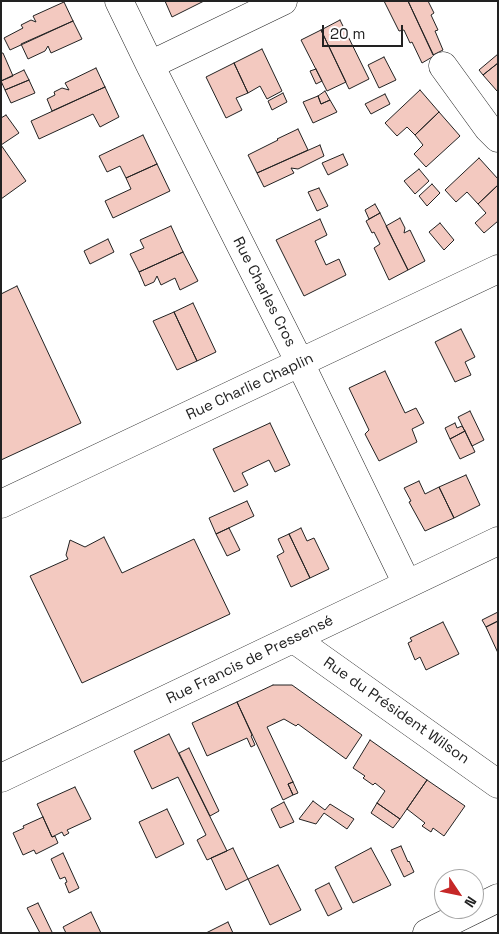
<!DOCTYPE html>
<meta charset="utf-8">
<style>
body{margin:0}
#map{position:relative;width:499px;height:934px;overflow:hidden;background:#fff;font-family:"Space Grotesk",sans-serif}
canvas{display:block}
.frame{position:absolute;inset:0;border:2px solid #222;pointer-events:none}
.north{position:absolute;left:434px;top:869px;width:50px;height:50px;box-sizing:border-box;background:#fff;border:1px solid #a7a7a7;border-radius:50%;rotate:124deg;font-size:14px;font-weight:700;line-height:20px;text-align:center;color:#222}
.north::after{content:'';display:block;margin:auto;width:18px;height:22px;background:#c62828;clip-path:polygon(50% 0,100% 100%,50% 72%,0 100%)}
.scale{position:absolute;left:322px;top:25px;width:81px;height:22px;box-sizing:border-box;border:2px solid #222;border-top:0;padding-left:6px;font-size:15px;line-height:18px;white-space:nowrap;color:#222;-webkit-text-stroke:4px #fff;paint-order:stroke}
</style>
<div id="map">
<canvas width="499" height="934"></canvas>
<div class="frame"></div>
<div class="north">N</div>
<div class="scale">20 m</div>
</div>
<script>
const g = document.querySelector('canvas').getContext('2d');
g.lineJoin = 'round';
function fill(path, color) { g.fillStyle = color; g.fill(path, 'evenodd'); }
const shape = rows => new Path2D(rows.map(r => 'M' + r).join(''));
function strokePath(path, color, width, dash) { g.strokeStyle = color; g.lineWidth = width; g.lineCap = dash ? 'butt' : 'round'; g.setLineDash(dash || []); g.stroke(path); }
function label(font, color, halo, rows, align = 'center') {
  g.font = font + ' "Space Grotesk",sans-serif'; g.lineWidth = 4; g.setLineDash([]); g.textBaseline = 'middle'; g.strokeStyle = halo; g.fillStyle = color; for (const [text, x, y, turn = 0] of rows) {
    g.save(); g.translate(x, y); g.rotate((+turn || 0) * Math.PI / 180); g.textAlign = isNaN(turn) ? turn : align; if (halo) g.strokeText(text, 0, 0); g.fillText(text, 0, 0); g.restore();
  }
}
const building = shape([
 [165,1,204,1,172,17,165,1],
 [384,1,408,1,434,56,422,63,412,42,410,43,404,30,399,31,384,1],
 [408,1,428,1,434,13,431,15,438,30,435,31,443,50,433,55,408,1],
 [64,2,73,21,10,50,4,38,23,28,21,25,31,20,36,22,33,16,64,2],
 [340,20,369,79,349,89,321,30,340,20],
 [73,21,82,39,51,53,48,46,45,51,28,59,21,44,73,21],
 [321,30,346,82,327,91,301,40,321,30],
 [262,49,282,91,267,99,260,86,248,93,234,63,262,49],
 [1,53,3,53,13,76,1,81,1,53],
 [498,54,498,63,483,75,479,70,498,54],
 [384,57,396,80,379,88,368,65,384,57],
 [234,63,248,93,236,98,242,110,226,118,206,77,234,63],
 [498,63,498,90,497,91,483,75,498,63],
 [96,68,105,87,52,111,47,99,55,95,54,92,62,88,69,90,65,83,96,68],
 [316,69,322,81,316,84,310,71,316,69],
 [24,70,29,80,5,90,1,81,24,70],
 [29,80,35,93,11,103,5,90,29,80],
 [105,87,119,117,100,127,93,114,39,139,31,121,105,87],
 [420,90,439,112,415,135,407,127,397,136,385,123,420,90],
 [325,91,330,100,321,104,318,96,325,91],
 [283,93,287,102,272,110,268,101,283,93],
 [385,94,390,104,371,114,365,104,385,94],
 [318,96,321,104,330,100,337,112,313,123,303,102,318,96],
 [439,112,460,136,426,167,414,154,423,145,415,135,439,112],
 [6,115,19,133,1,145,26,181,1,199,1,118,6,115],
 [298,129,308,150,257,173,248,155,278,140,277,139,298,129],
 [143,135,157,164,126,178,120,166,107,172,99,156,143,135],
 [320,145,324,156,298,169,291,168,294,173,264,187,257,173,320,145],
 [343,154,348,165,328,175,322,163,343,154],
 [479,158,498,179,498,185,478,204,467,192,456,202,445,190,479,158],
 [157,164,170,191,113,218,105,201,131,189,126,178,157,164],
 [419,169,429,181,415,194,404,181,419,169],
 [432,184,440,193,427,206,419,196,432,184],
 [498,185,498,221,484,233,475,223,486,213,478,204,498,185],
 [319,188,328,206,317,211,308,192,319,188],
 [375,204,380,213,369,219,365,210,375,204],
 [380,213,408,270,389,280,374,248,380,244,374,232,372,233,366,221,380,213],
 [400,218,405,228,404,233,410,230,425,261,408,270,386,226,400,218],
 [320,219,327,235,315,241,326,265,339,259,346,275,304,296,276,240,320,219],
 [440,223,454,240,444,250,429,232,440,223],
 [171,226,183,252,139,272,130,254,144,248,140,240,171,226],
 [108,239,114,252,90,264,84,251,108,239],
 [183,252,198,281,180,290,175,278,161,285,157,276,154,282,145,286,139,272,183,252],
 [17,286,81,423,1,460,1,294,17,286],
 [193,303,216,352,197,361,174,312,193,303],
 [174,312,197,361,177,370,153,321,174,312],
 [461,329,475,357,465,362,471,375,455,382,435,342,461,329],
 [385,371,405,413,416,408,424,423,412,429,417,442,379,461,365,434,369,430,349,388,385,371],
 [470,411,484,440,472,446,458,417,470,411],
 [270,423,290,465,275,472,269,460,242,473,248,485,234,492,213,449,270,423],
 [455,423,457,428,462,426,465,431,450,439,445,428,455,423],
 [465,431,475,452,460,459,450,439,465,431],
 [466,475,480,505,454,518,439,487,466,475],
 [419,481,425,494,439,487,454,518,425,531,409,502,411,501,404,488,419,481],
 [247,501,254,516,216,534,209,518,247,501],
 [229,528,240,550,227,556,216,534,229,528],
 [301,528,307,541,314,538,329,569,310,578,289,534,301,528],
 [289,534,310,578,291,587,277,556,284,552,278,539,289,534],
 [104,537,122,573,194,539,230,614,82,683,30,576,68,559,66,555,70,540,85,547,104,537],
 [498,612,498,621,486,627,482,620,498,612],
 [498,621,498,653,486,627,498,621],
 [443,622,459,654,426,670,420,657,415,660,408,643,412,641,410,638,443,622],
 [273,685,292,685,362,735,346,759,298,724,296,726,284,719,267,727,293,782,288,784,293,795,283,800,237,702,273,685],
 [237,702,252,735,251,736,255,745,251,747,247,738,207,756,192,723,237,702],
 [169,734,227,851,207,860,197,840,206,835,178,777,152,789,134,751,169,734],
 [370,740,427,780,400,819,377,803,385,791,375,783,373,785,363,778,365,776,353,768,370,740],
 [189,748,219,811,210,816,179,753,189,748],
 [427,780,465,806,444,836,433,828,431,832,422,826,425,823,407,809,427,780],
 [293,782,298,793,293,795,288,784,293,782],
 [75,787,91,819,67,830,69,833,64,836,62,832,52,837,37,804,75,787],
 [313,801,325,810,330,804,354,819,347,829,324,813,316,824,299,819,313,801],
 [284,802,294,822,280,828,271,809,284,802],
 [377,803,400,819,393,828,371,813,377,803],
 [167,809,184,844,156,858,139,822,167,809],
 [43,817,52,837,55,836,58,843,36,854,34,850,23,855,13,833,24,828,23,826,43,817],
 [401,846,408,862,409,861,414,872,404,877,391,850,401,846],
 [233,848,248,879,226,890,211,858,233,848],
 [371,848,391,885,353,903,335,867,371,848],
 [63,853,79,888,69,893,65,883,67,882,65,877,60,879,51,859,63,853],
 [278,865,301,910,270,925,248,879,278,865],
 [329,883,342,909,328,916,315,890,329,883],
 [38,903,52,932,51,933,40,933,27,908,38,903],
 [91,912,101,933,66,933,63,927,91,912],
 [228,922,233,933,206,933,228,922]
]);
fill(building, '#f3c9c0');
strokePath(building, '#222', 1);
const minor = shape([
 [119,1,150,65,300,363,407,584],
 [150,65,283,1],
 [443,66,488,128,498,138],
 [1,504,498,269],
 [294,639,498,784],
 [1,778,498,541],
 [427,933,498,898]
]);
strokePath(minor, '#222', 29);
strokePath(minor, '#fff', 28);
label('15px', '#222', '#fff', [
 ["Rue Charles Cros",264,292,63],
 ["Rue Charlie Chaplin",250,387,-25],
 ["Rue Francis de Pressensé",250,660,-26],
 ["Rue du Président Wilson",396,711,35]
]);
</script>
